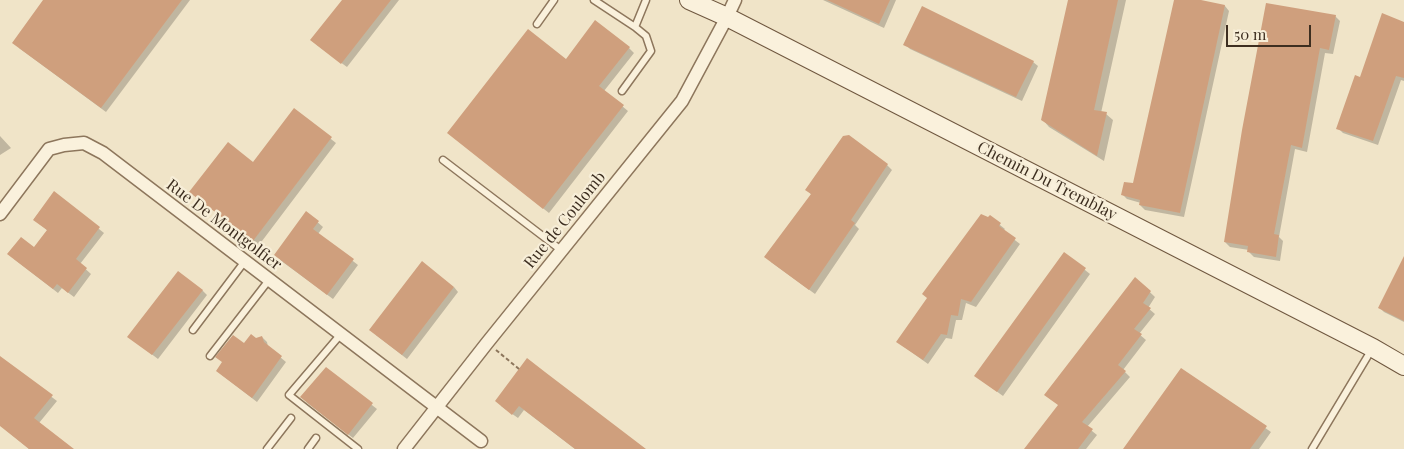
<!DOCTYPE html>
<style>
body{margin:0}
#map{position:relative;width:1404px;height:449px;overflow:hidden;background:#f0e4c8;font-family:"Playfair Display",serif}
canvas{display:block}
.scale{position:absolute;left:1226px;top:25px;width:85px;height:22px;box-sizing:border-box;border:2px solid #3d2e20;border-top:0;padding-left:6px;font-size:15px;line-height:18px;white-space:nowrap;color:#3d2e20;-webkit-text-stroke:4px #f7eed8;paint-order:stroke}
</style>
<div id="map">
<canvas width="1404" height="449"></canvas>
<div class="scale">50 m</div>
</div>
<script>
const g = document.querySelector('canvas').getContext('2d');
g.lineJoin = 'round';
function fill(path, color) { g.fillStyle = color; g.fill(path, 'evenodd'); }
const shape = rows => new Path2D(rows.map(r => 'M' + r).join(''));
function strokePath(path, color, width, dash) { g.strokeStyle = color; g.lineWidth = width; g.lineCap = dash ? 'butt' : 'round'; g.setLineDash(dash || []); g.stroke(path); }
function label(font, color, halo, rows, align = 'center') {
  g.font = font + ' "Playfair Display",serif'; g.lineWidth = 4.5; g.setLineDash([]); g.textBaseline = 'middle'; g.strokeStyle = halo; g.fillStyle = color; for (const [text, x, y, turn = 0] of rows) {
    g.save(); g.translate(x, y); g.rotate((+turn || 0) * Math.PI / 180); g.textAlign = isNaN(turn) ? turn : align; if (halo) g.strokeText(text, 0, 0); g.fillText(text, 0, 0); g.restore();
  }
}
fill(shape([
 [45,0,190,0,106,112,19,48],
 [343,0,399,0,347,67,317,45],
 [823,0,896,0,884,28],
 [1070,0,1126,0,1101,113,1106,114,1113,120,1104,161,1049,127,1043,120],
 [1175,0,1195,0,1225,6,1229,11,1184,217,1145,210,1140,205,1141,203,1127,199,1122,194,1134,185],
 [1335,16,1340,21,1333,54,1325,53,1307,152,1295,149,1279,237,1283,241,1280,261,1254,257,1249,252,1249,250,1230,247,1225,242],
 [1404,23,1404,81,1401,80,1378,145,1343,133,1338,128,1361,79],
 [905,44,1033,62,1038,66,1022,101,910,49],
 [629,48,634,53,604,91,628,111,549,213,448,133,566,60],
 [294,110,336,143,259,245,196,197,253,163],
 [0,136,11,148,0,155],
 [887,165,892,170,855,225,859,229,815,294,771,262,812,195,807,190],
 [54,193,104,233,80,264,91,274,74,297,62,288,58,293,14,259,35,248,48,231,34,219],
 [307,213,323,227,318,234,358,265,333,299,280,260],
 [990,217,1005,229,1003,231,1020,244,976,307,966,303,962,320,956,320,952,339,946,338,928,364,903,346],
 [1065,254,1090,274,1003,396,981,380],
 [1404,259,1404,322,1384,312,1379,307],
 [1135,278,1155,297,1148,308,1155,314,1139,334,1146,340,1123,370,1130,377,1087,427,1097,435,1086,449,1025,449,1059,406],
 [454,287,458,292,407,359,376,335],
 [202,290,207,295,158,359,129,337],
 [262,337,267,342,268,347,286,362,257,402,222,375,245,345],
 [0,358,57,401,39,423,72,449,29,449,0,425],
 [528,360,644,449,575,449,524,410,518,418,501,406],
 [326,369,377,409,353,438,306,402],
 [1182,370,1271,432,1259,449,1124,449]
]), '#0003');
fill(shape([
 [43,0,182,0,101,108,12,43],
 [342,0,391,0,341,64,310,40],
 [827,0,890,0,879,24],
 [1068,0,1118,0,1094,110,1107,112,1097,156,1041,120],
 [1174,0,1201,0,1225,5,1180,213,1139,205,1140,200,1121,195,1124,182,1133,183],
 [1266,3,1336,15,1329,50,1320,48,1302,148,1291,145,1274,234,1279,235,1276,257,1247,252,1248,246,1224,242,1242,130],
 [922,6,1034,61,1016,97,903,45],
 [1382,13,1404,22,1404,78,1396,76,1373,141,1336,129,1355,75,1360,77],
 [595,20,630,47,599,86,624,105,543,209,447,133,528,29,566,59],
 [294,108,332,137,253,241,189,192,228,142,253,162],
 [849,135,888,164,851,220,855,223,809,290,764,257,811,194,805,190,843,136],
 [54,191,100,227,76,259,87,268,68,293,57,284,53,289,7,254,21,237,34,247,47,230,33,220],
 [306,211,319,221,313,229,354,259,327,295,274,255],
 [981,214,988,217,990,215,1001,223,999,226,1016,238,971,302,961,299,958,316,951,315,947,335,941,334,923,360,896,342,927,298,922,294],
 [1064,252,1086,268,997,392,974,376],
 [1404,256,1404,321,1378,308],
 [422,261,454,287,402,355,369,330],
 [178,271,203,290,152,355,127,337],
 [1135,277,1151,291,1143,303,1151,308,1134,329,1142,334,1118,365,1126,371,1082,422,1093,429,1078,449,1024,449,1058,405,1044,395],
 [251,334,256,338,262,336,264,342,282,356,252,398,216,371,222,362,215,357,233,335,244,343],
 [0,356,53,395,34,418,74,449,29,449,0,426],
 [527,358,545,372,646,449,575,449,519,406,512,415,495,401],
 [326,367,373,403,348,435,300,397],
 [1181,368,1267,426,1250,449,1123,449]
]), '#cf9f7d');
const lane = shape([
 [594,0,635,27,646,0],
 [537,24,554,0],
 [622,91,651,51,646,36,635,27],
 [443,160,561,250],
 [193,330,245,261],
 [341,334,289,395,358,449],
 [210,356,269,280],
 [267,449,291,418],
 [308,449,316,438],
 [1312,449,1372,349]
]);
const street = shape([
 [0,214,49,149,64,145,84,143,103,153,481,441],
 [404,449,487,343,682,101,727,17,735,0]
]);
const secondary = shape([
 [689,0,727,17,1373,348,1404,366]
]);
strokePath(lane, '#8d765c', 9);
strokePath(street, '#8d765c', 15);
strokePath(secondary, '#6f573f', 20);
strokePath(shape([
 [496,350,519,369]
]), '#8d765c', 2, [4, 2.5]);
strokePath(lane, '#faf1dc', 6);
strokePath(street, '#faf1dc', 12);
strokePath(secondary, '#faf1dc', 18);
label('16px', '#3d2e20', '#f7eed8', [
 ["Chemin Du Tremblay",1047,181,27],
 ["Rue de Coulomb",565,220,-51],
 ["Rue De Montgolfier",224,225,37]
]);
</script>
